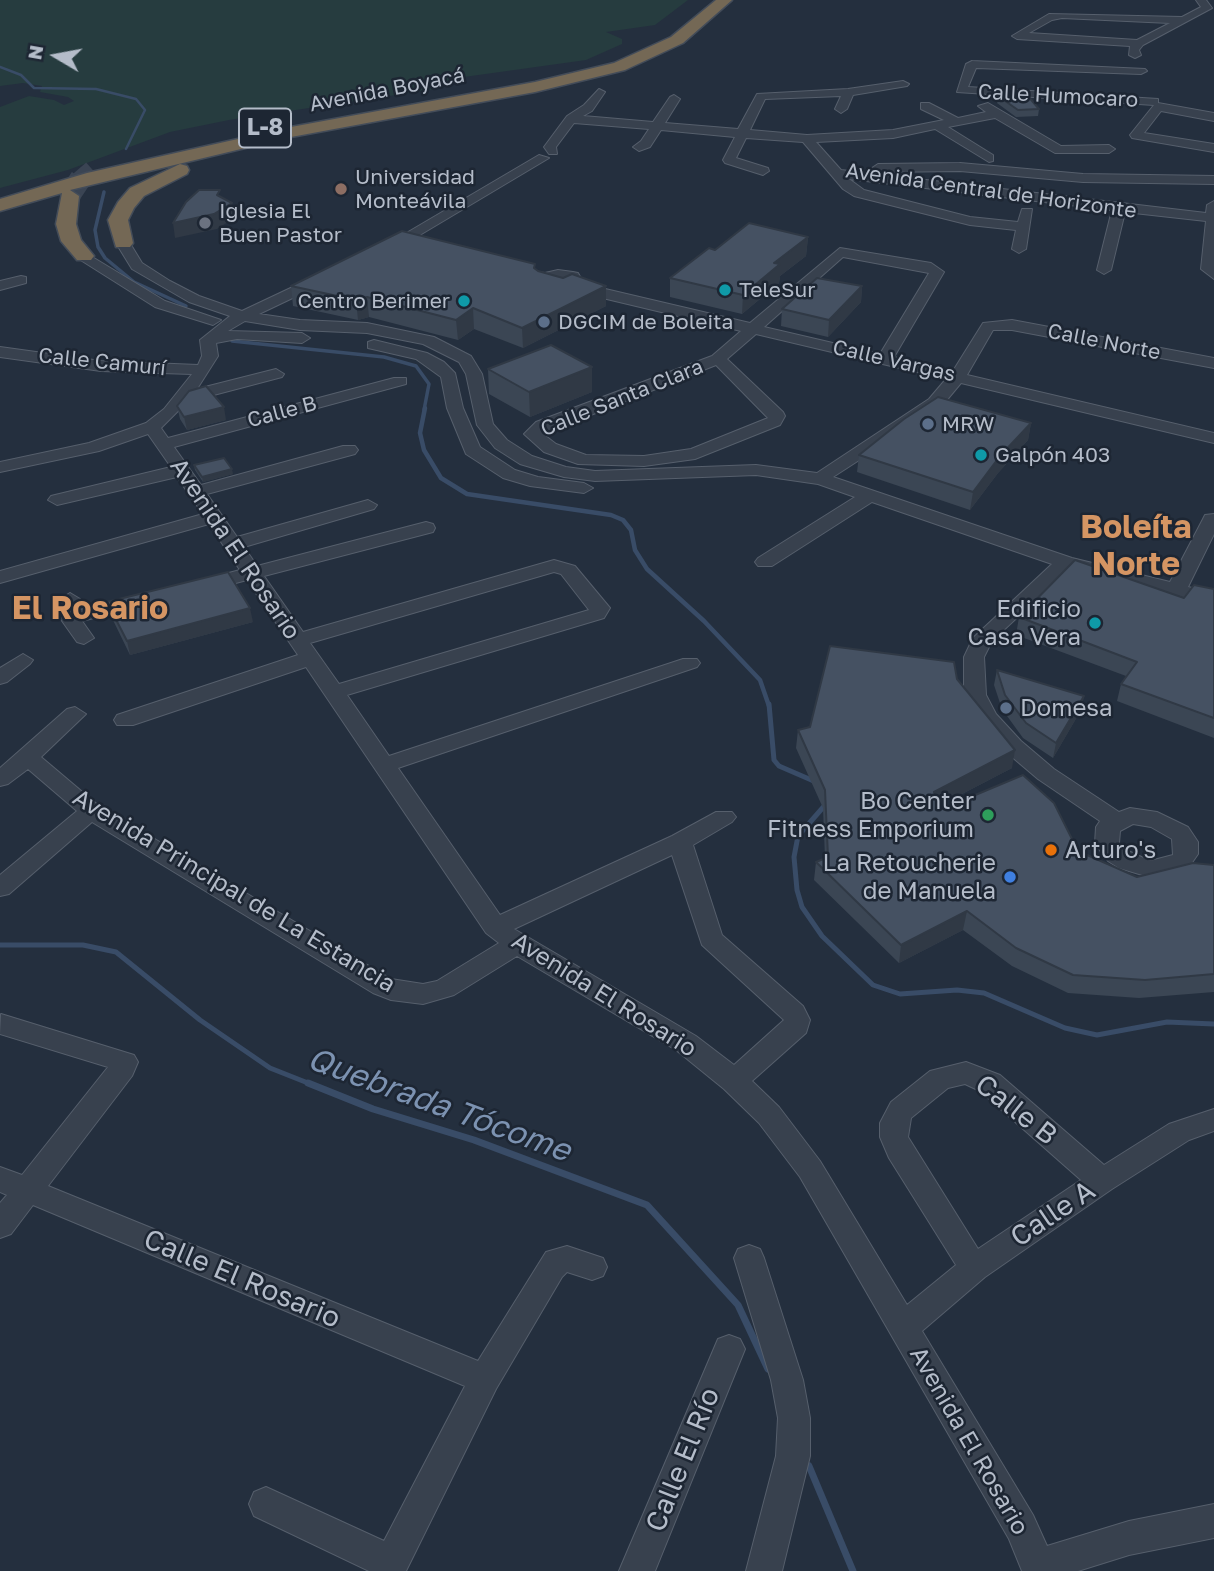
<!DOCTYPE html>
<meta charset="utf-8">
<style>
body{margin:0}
#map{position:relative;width:1214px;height:1571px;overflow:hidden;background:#242f3e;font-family:"Golos Text",sans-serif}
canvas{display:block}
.north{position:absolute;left:21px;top:21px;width:70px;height:70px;-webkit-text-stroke:5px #1d2633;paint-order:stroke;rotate:280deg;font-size:19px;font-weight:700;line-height:28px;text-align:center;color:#b4bcc9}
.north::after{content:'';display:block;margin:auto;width:24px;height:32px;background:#b4bcc9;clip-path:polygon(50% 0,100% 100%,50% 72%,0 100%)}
</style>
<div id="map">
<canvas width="1214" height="1571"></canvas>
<div class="north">N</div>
</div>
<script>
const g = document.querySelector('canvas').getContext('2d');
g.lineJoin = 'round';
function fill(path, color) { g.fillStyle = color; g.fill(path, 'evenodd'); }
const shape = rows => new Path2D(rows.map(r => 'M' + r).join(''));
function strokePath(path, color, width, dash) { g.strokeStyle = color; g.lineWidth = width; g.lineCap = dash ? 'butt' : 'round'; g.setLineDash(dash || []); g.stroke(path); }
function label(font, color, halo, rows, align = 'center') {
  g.font = font + ' "Golos Text",sans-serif'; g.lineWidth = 5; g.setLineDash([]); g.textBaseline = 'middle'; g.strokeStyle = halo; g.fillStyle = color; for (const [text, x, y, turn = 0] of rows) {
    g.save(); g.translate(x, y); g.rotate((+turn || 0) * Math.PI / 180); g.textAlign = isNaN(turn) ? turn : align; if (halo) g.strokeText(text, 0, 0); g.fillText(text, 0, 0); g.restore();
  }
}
fill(shape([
 [0,0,688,0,655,25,606,32,622,39,622,44,586,60,464,77,436,89,229,120,170,132,68,170,0,188,0,107,29,96,54,100,64,105,74,101,68,97,40,92,42,86,23,83,0,86]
]), '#263c3f');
strokePath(shape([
 [0,67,21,75,34,88,96,89,136,99,145,110,126,149]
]), '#394c67', 2.5);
strokePath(shape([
 [104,192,95,230,98,247,105,258,134,282,186,306],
 [232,341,384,357,416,366,429,384,424,410]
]), '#394c67', 3.5);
strokePath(shape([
 [425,408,420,433,424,450,441,478,467,494,611,515,623,520,631,530,635,550,647,569,704,621,760,680,769,706]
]), '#394c67', 4.5);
strokePath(shape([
 [769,704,774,760,779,766,816,782],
 [826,804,798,836,794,857,797,890,802,907,822,936,873,985,900,994,957,990,984,993,1065,1028,1097,1035,1167,1022,1214,1024],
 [0,945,83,945,116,952,200,1020,270,1068,313,1085]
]), '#394c67', 5);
strokePath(shape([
 [308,1083,373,1109,474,1140,647,1205,738,1305,768,1369],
 [809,1466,853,1571]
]), '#394c67', 7);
strokePath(shape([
 [79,180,95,166]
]), '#3a4453', 17, [17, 9]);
strokePath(shape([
 [69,196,81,178]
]), '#3a4453', 22, [22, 10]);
const minor = shape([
 [1196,0,1206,0,1212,8,1143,45,1139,50,1141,55,1135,58,1129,55,1130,46,1017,39,1012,36,1049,14,1182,17,1201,7,1196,0],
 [1062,18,1170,23,1137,40,1029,33,1052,20,1062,18],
 [972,61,1145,69,1147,71,1141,74,976,68,968,87,1158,99,1158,103,1214,113,1214,121,1161,111,1144,133,1214,144,1214,152,1132,138,1130,135,1154,105,957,92,966,64,972,61],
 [903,81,909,84,907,86,853,95,847,109,841,113,835,109,841,96,765,99,750,130,807,135,893,130,944,120,921,109,921,103,929,103,958,118,986,112,978,106,988,103,1061,146,1109,145,1115,149,1109,153,1055,153,995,118,948,127,993,155,993,161,989,162,935,129,893,138,816,142,841,170,1206,213,1207,205,1214,201,1214,279,1201,269,1206,221,1125,212,1111,270,1104,274,1097,270,1112,210,849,179,864,190,970,217,1018,222,1022,209,1032,209,1026,249,1019,253,1012,249,1016,230,970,225,854,196,843,189,803,142,746,138,736,158,768,168,769,171,763,175,725,163,723,160,735,137,661,130,650,147,639,151,633,147,641,141,649,129,574,123,556,147,557,154,549,154,544,147,567,116,584,105,599,89,605,92,592,111,583,116,653,122,670,97,674,95,680,99,665,123,738,129,757,94,848,89,903,81],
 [539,155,549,158,393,251,381,248,539,155],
 [960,163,1083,174,1214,176,1214,184,1083,182,960,171,878,172,872,168,878,164,960,163],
 [123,239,128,240,142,263,170,281,199,296,242,311,314,277,324,277,324,283,259,314,300,320,367,323,434,337,471,356,482,374,493,424,507,440,532,456,566,467,595,471,756,465,817,473,929,399,946,379,756,334,727,359,783,412,785,416,780,425,695,459,644,466,578,464,544,452,524,434,536,422,712,356,741,331,569,290,568,280,545,282,518,275,518,269,545,273,558,270,573,272,578,273,584,284,750,323,840,248,931,263,944,272,894,357,953,371,983,323,1012,320,1214,358,1214,368,1012,330,993,330,967,375,1214,433,1214,443,961,383,941,407,833,477,1072,558,1170,582,1203,519,1205,515,1214,514,1214,534,1188,587,1214,593,1214,605,1069,569,992,641,984,657,986,695,996,714,1021,741,1054,769,1119,812,1130,808,1157,812,1188,827,1198,842,1198,854,1189,867,1163,876,1149,877,1119,868,1108,861,1095,844,1096,827,1100,821,1038,779,1005,751,979,722,964,695,964,657,973,638,1052,564,872,502,772,566,758,566,755,562,758,558,855,497,818,484,756,475,595,481,564,477,520,464,495,448,477,425,466,374,459,362,423,344,367,333,300,330,245,321,228,331,302,333,310,338,302,343,237,339,216,343,218,356,197,389,276,369,284,374,282,377,187,402,161,428,168,438,394,378,406,378,406,384,174,447,201,485,343,446,355,446,358,450,355,454,207,494,237,537,368,500,377,505,374,509,244,547,257,566,426,522,433,524,435,528,433,532,264,576,303,632,554,560,575,566,610,608,604,618,347,695,389,756,683,659,697,659,700,663,697,667,398,768,500,915,672,836,716,812,732,812,736,817,732,822,693,845,722,935,803,1006,810,1020,806,1033,752,1081,779,1107,820,1161,907,1305,956,1265,889,1158,880,1137,880,1123,891,1102,930,1071,966,1062,1000,1075,1104,1165,1169,1124,1214,1109,1214,1131,1189,1140,1112,1189,985,1277,922,1331,1033,1515,1047,1546,1129,1521,1214,1504,1214,1538,1129,1555,1078,1571,1022,1571,1009,1539,800,1177,759,1123,724,1089,676,1050,517,956,454,995,423,1004,391,1000,373,993,92,822,9,894,0,896,0,875,77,811,28,769,8,784,0,786,0,768,67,709,75,707,86,714,41,757,99,806,391,979,423,984,437,981,499,943,486,933,306,667,133,725,117,725,114,720,117,715,298,655,247,580,202,592,192,586,195,582,240,570,209,524,0,583,0,571,203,514,177,477,57,505,48,500,51,496,171,467,148,434,99,451,0,472,0,462,89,443,146,423,164,409,192,374,101,371,0,357,0,347,101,361,198,365,202,356,200,340,230,316,189,302,132,269,116,243,123,239],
 [843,257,929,273,880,354,764,327,843,257],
 [716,365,768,418,691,449,644,456,586,455,556,444,543,434,716,365],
 [554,572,561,574,589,610,339,684,310,643,554,572],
 [1133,824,1151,827,1172,839,1173,855,1150,861,1124,849,1119,843,1120,831,1133,824],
 [672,855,702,945,784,1020,734,1065,696,1036,514,929,672,855],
 [965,1084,980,1091,1081,1180,978,1249,908,1137,911,1118,948,1088,965,1084],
 [84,252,165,301,221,320,213,325,155,307,79,259,77,256,84,252],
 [21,276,26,277,26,283,0,290,0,281,21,276],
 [374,340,427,353,444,362,455,373,463,408,480,447,515,470,538,477,584,483,593,488,584,493,530,486,503,478,466,454,447,408,441,377,416,359,368,348,368,342,374,340],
 [70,593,80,599,80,610,138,595,148,601,145,605,82,621,94,638,84,644,77,642,60,618,60,599,70,593],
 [23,654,33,660,30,664,7,682,0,684,0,668,23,654],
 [1,1014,134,1055,138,1062,132,1076,48,1186,478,1361,546,1252,567,1246,603,1258,607,1267,603,1276,592,1280,567,1272,562,1277,496,1389,406,1571,369,1571,254,1516,249,1504,254,1492,266,1487,384,1541,465,1386,33,1205,11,1234,0,1238,0,1203,7,1195,0,1192,0,1167,22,1175,108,1067,0,1034,1,1014],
 [749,1245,760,1249,764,1258,803,1380,810,1418,810,1456,782,1571,746,1571,776,1456,778,1418,771,1380,734,1258,738,1249,749,1245],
 [729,1335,740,1339,745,1349,655,1571,619,1571,718,1339,729,1335]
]);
const highway = shape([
 [716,0,732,0,683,43,625,70,535,92,291,137,70,190,79,196,76,224,81,240,94,256,91,260,77,260,61,241,56,224,62,193,0,211,0,199,87,173,291,127,535,82,614,63,671,37,716,0],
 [180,164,187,166,189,170,187,174,144,196,134,208,128,220,133,243,130,247,116,247,108,220,118,202,130,188,180,164]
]);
strokePath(minor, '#565f6c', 2);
strokePath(highway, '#434c59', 3);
fill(minor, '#38414e');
fill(highway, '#746855');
fill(shape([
 [998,96,1039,109,1038,116,1016,117,997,103],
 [808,237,806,256,780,276,779,283,742,314,670,297,670,278,715,250],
 [535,264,535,269,606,306,523,348,474,329,458,340,369,317,358,320,293,306,291,286],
 [862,286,861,302,828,337,781,326,782,309],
 [488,369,592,392,530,417,489,394],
 [177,406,226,420,187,430,180,419],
 [1031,423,1028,440,998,473,970,510,857,472,859,455],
 [194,465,233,474,203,482,195,470],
 [1214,589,1214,738,1117,701,1121,684,1126,676,1016,635,1019,617,1184,598],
 [107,602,253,622,130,655,111,616],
 [997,670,1084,696,1081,710,1053,758,1023,738,1002,709,994,685],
 [957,679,1012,768,941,805,942,809,1078,851,1137,877,1214,865,1214,992,1139,998,1068,993,1012,966,963,930,899,963,814,880,816,862,825,858,823,808,796,748,798,730]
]), '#3b4654');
fill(shape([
 [232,203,234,218,217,229,175,238,173,223],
 [808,237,806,256,780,276,779,283,742,314,743,295,774,263],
 [606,286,606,306,523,348,522,328],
 [862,286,861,302,828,337,829,320],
 [367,297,369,317,358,320,356,300],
 [473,308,474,329,458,340,456,320],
 [592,367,592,392,530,417,529,392],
 [224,407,226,420,187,430,184,417],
 [1031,423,1028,440,998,473,970,510,973,492,1000,456],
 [232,469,233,474,203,482,202,477],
 [250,608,253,622,130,655,127,641],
 [1084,696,1081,710,1053,758,1056,743],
 [1015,750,1012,768,931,810,934,792],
 [967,911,963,930,899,963,901,945]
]), '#303945');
const building = shape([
 [1027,95,1039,109,1018,110,998,96,1027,95],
 [199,190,220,190,217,195,232,203,214,214,173,223,186,202,199,190],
 [749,223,808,237,774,263,780,264,743,295,670,278,709,248,715,250,749,223],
 [402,231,535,264,534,268,538,271,563,278,572,274,606,286,522,328,473,308,456,320,367,297,356,300,291,286,402,231],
 [817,278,862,286,829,320,782,309,817,278],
 [551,345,592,367,529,392,488,369,551,345],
 [206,386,224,407,184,417,177,406,189,391,206,386],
 [938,397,1031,423,1000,456,973,492,859,455,904,419,938,397],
 [224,458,232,469,202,477,194,465,224,458],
 [1075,560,1184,598,1194,585,1214,589,1214,718,1121,684,1137,662,1019,617,1075,560],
 [228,572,250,608,127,641,107,602,228,572],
 [830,646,954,662,957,679,1015,750,934,792,942,809,1023,775,1054,803,1078,851,1137,877,1193,863,1214,865,1214,974,1145,980,1073,975,1016,948,967,911,901,945,816,862,828,857,825,790,798,730,810,727,830,646],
 [997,670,1084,696,1056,743,1026,723,1005,695,997,670]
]);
fill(building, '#455162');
strokePath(building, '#303945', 2);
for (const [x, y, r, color] of [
 [341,189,7,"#8d6e63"],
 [205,223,7,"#6b7280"],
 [725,290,7,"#0f9aa8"],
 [464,301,7,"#0f9aa8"],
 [544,322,7,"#5c6f8a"],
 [928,424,7,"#5c6f8a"],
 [981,455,7,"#0f9aa8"],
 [1095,623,7,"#0f9aa8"],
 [1006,708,7,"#5c6f8a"],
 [988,815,7,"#2e9e5b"],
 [1051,850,7,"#e8710a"],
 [1010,877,7,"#3f7fe0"]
]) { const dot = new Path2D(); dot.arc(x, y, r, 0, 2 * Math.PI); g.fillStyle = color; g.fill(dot); strokePath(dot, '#1d2633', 2.5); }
label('21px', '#b4bcc9', '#1d2633', [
 ["Avenida Boyacá",387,90,-11],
 ["Calle Humocaro",1058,96,3],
 ["Avenida Central de Horizonte",991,191,8],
 ["Calle Norte",1104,342,11],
 ["Calle Vargas",894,361,13],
 ["Calle Camurí",102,362,6],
 ["Calle Santa Clara",622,398,-22],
 ["Calle B",282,412,-15]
]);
label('21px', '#b4bcc9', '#1d2633', [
 ["Universidad",355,177],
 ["Monteávila",355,201],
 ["Iglesia El",219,211],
 ["Buen Pastor",219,235],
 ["TeleSur",739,290],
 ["Centro Berimer",450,301,"right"],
 ["DGCIM de Boleita",558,322],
 ["MRW",942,424],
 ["Galpón 403",995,455]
], 'left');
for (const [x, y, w] of [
 [265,128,52]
]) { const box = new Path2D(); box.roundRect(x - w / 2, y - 19.5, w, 39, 5); g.fillStyle = '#1d2633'; g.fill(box); strokePath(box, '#b4bcc9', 2); }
label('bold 23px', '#b4bcc9', null, [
 ["L-8",265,128]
]);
label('24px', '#b4bcc9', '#1d2633', [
 ["Avenida El Rosario",235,549,56],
 ["Avenida Principal de La Estancia",234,891,31],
 ["Avenida El Rosario",604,995,32],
 ["Avenida El Rosario",969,1441,60]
]);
label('24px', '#b4bcc9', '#1d2633', [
 ["Edificio",1081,609],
 ["Casa Vera",1081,637],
 ["Domesa",1020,708,"left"],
 ["Bo Center",974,801],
 ["Fitness Emporium",974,829],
 ["Arturo's",1065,850,"left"],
 ["La Retoucherie",996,863],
 ["de Manuela",996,891]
], 'right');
label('28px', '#b4bcc9', '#1d2633', [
 ["Calle B",1016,1110,38],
 ["Calle A",1053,1214,-34],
 ["Calle El Rosario",242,1279,23],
 ["Calle El Río",683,1460,-68]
]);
label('bold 32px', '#d59563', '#1d2633', [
 ["Boleíta",1136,528],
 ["Norte",1136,565],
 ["El Rosario",90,609]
]);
label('italic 32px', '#7c92b1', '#1d2633', [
 ["Quebrada Tócome",439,1105,20]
]);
</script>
